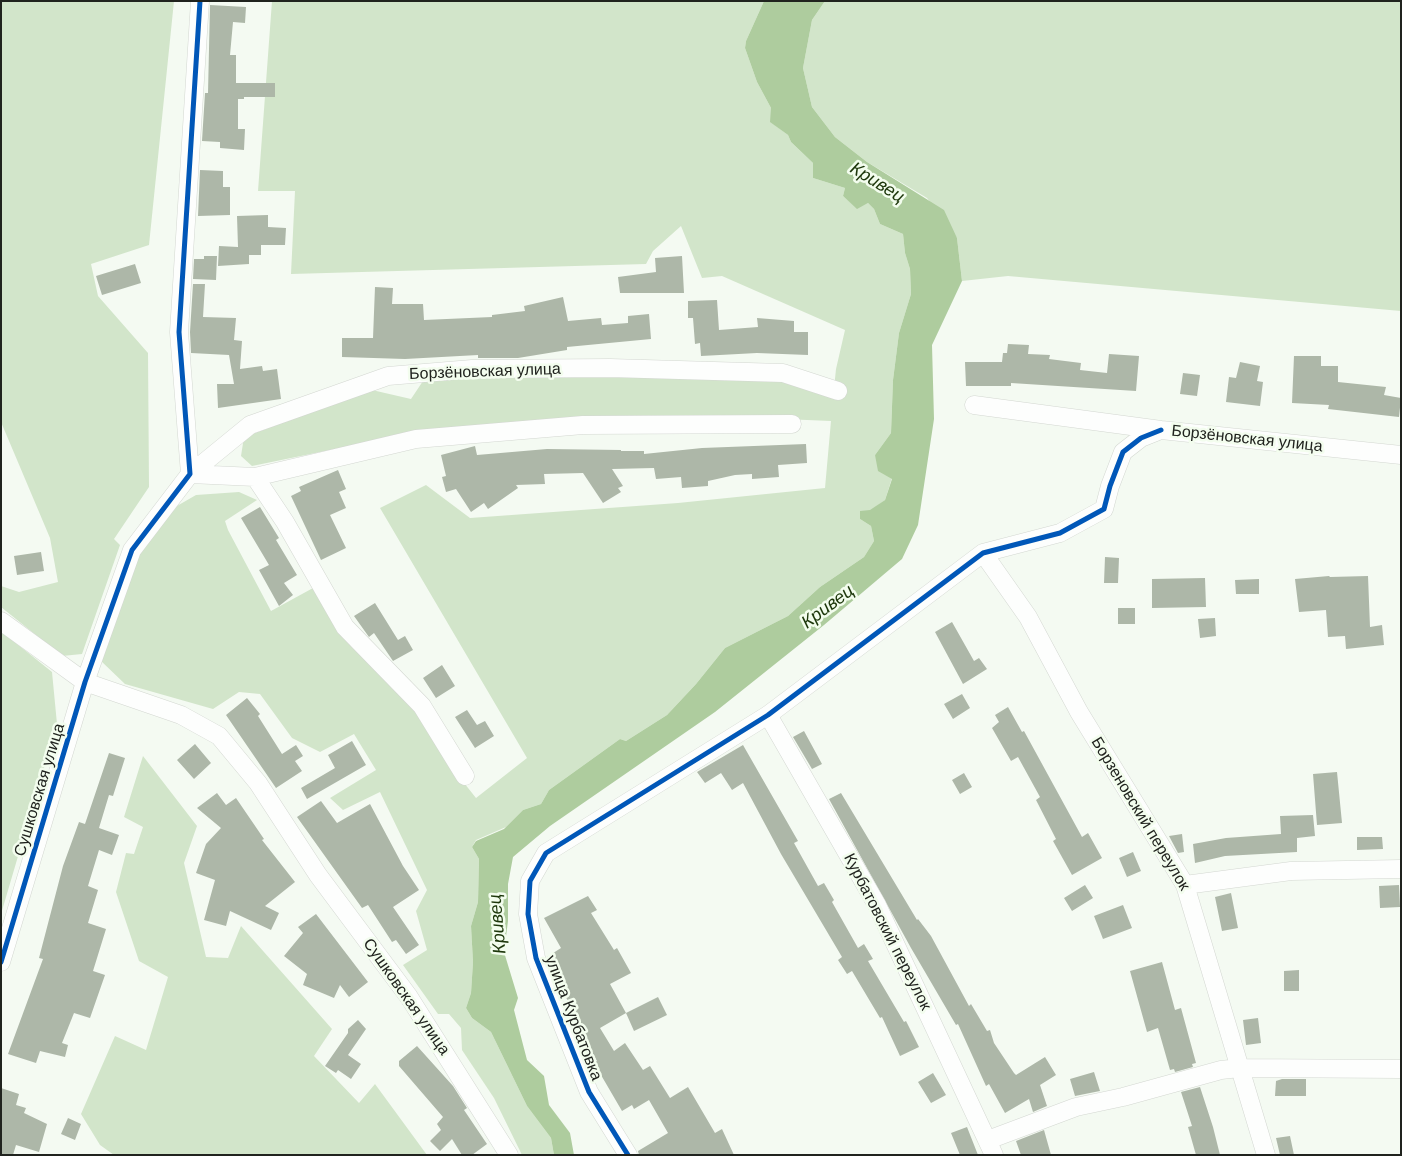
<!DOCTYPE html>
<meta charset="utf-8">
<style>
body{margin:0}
#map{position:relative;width:1402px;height:1156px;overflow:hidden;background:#f4faf2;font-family:Arial,sans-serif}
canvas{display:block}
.frame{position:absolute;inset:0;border:2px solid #20231e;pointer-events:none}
</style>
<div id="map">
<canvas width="1402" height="1156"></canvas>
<div class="frame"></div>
</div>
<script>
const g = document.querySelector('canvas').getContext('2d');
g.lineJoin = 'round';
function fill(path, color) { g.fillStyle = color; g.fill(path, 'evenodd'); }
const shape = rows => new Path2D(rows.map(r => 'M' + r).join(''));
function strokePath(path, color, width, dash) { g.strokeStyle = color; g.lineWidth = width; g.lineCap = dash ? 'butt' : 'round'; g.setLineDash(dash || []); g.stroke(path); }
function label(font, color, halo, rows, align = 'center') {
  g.font = font + ' Arial,sans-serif'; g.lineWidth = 5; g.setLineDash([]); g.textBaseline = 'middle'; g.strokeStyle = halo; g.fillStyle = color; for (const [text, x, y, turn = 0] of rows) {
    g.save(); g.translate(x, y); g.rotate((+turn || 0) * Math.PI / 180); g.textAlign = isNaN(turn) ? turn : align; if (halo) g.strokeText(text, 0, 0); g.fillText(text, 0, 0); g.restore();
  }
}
fill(shape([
 [1,1,174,1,149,245,91,264,98,296,148,353,149,487,114,539,120,545,82,654,62,656,1,607,1,586,19,592,58,582,50,538,1,422],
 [272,1,764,1,746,41,745,48,757,82,771,108,771,122,788,135,791,142,813,163,813,178,845,188,843,196,857,208,868,203,874,209,880,224,903,234,905,253,910,269,911,294,899,333,893,380,891,433,875,455,892,478,885,500,860,519,871,526,874,541,864,557,820,587,788,616,725,648,696,684,667,715,626,741,620,739,549,790,541,804,523,810,506,827,476,840,472,847,479,859,478,902,471,926,473,962,471,993,466,1008,472,1018,491,1032,527,1106,551,1138,554,1155,522,1155,494,1098,462,1050,461,1028,449,1014,438,1014,403,965,427,950,416,911,427,890,380,792,343,810,330,798,376,770,354,734,320,752,292,738,260,694,239,692,213,709,125,684,100,660,136,553,170,510,196,495,239,492,257,500,225,521,228,530,271,611,313,588,422,718,449,764,476,798,527,758,380,508,426,485,470,518,678,503,825,488,831,421,783,419,413,433,252,466,241,456,244,437,372,390,411,399,423,381,617,374,780,380,833,398,836,369,845,330,722,276,702,278,681,226,653,251,646,264,291,274,295,191,258,191],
 [825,1,1401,1,1401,311,1008,276,962,281,957,238,927,198,867,162,835,137,812,107,803,68,812,20],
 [1,631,52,672,57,724,1,914],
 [143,756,197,826,184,863,206,957,228,958,241,926,332,1029,314,1056,359,1103,375,1084,427,1155,114,1155,100,1145,81,1114,115,1036,146,1050,168,977,139,961,116,892,126,853,134,854,143,827,124,817]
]), '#d2e5ca');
fill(shape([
 [764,1,825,1,812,20,803,68,812,107,835,137,867,162,944,210,957,238,962,281,932,345,934,419,918,525,902,559,824,625,715,712,550,826,513,857,508,884,508,921,504,952,518,998,514,1010,527,1060,544,1076,549,1105,570,1133,574,1155,554,1155,551,1138,527,1106,491,1032,472,1018,466,1008,471,993,473,962,471,926,478,902,479,859,472,847,476,841,504,829,523,810,541,804,549,790,620,739,626,741,667,715,696,684,725,648,788,616,820,587,864,557,874,541,871,526,860,519,860,511,870,510,885,500,892,479,878,471,875,455,891,433,893,380,899,333,911,294,910,269,905,253,903,234,880,224,874,209,868,203,857,209,843,196,845,188,813,178,813,163,791,142,788,135,770,122,771,108,757,82,745,48,746,41]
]), '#aecc9e');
fill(shape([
 [210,5,246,7,245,23,233,22,230,55,236,55,236,83,275,83,275,97,244,97,244,99,238,99,238,129,245,129,244,150,220,148,220,142,202,141,205,93,208,93],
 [200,170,223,171,223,187,230,187,230,215,198,216],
 [268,215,268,227,286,228,285,245,261,245,261,255,249,255,249,264,218,266,219,246,238,247,237,216],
 [204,256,217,256,216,280,193,279,194,259,204,259],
 [682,256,684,293,620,293,618,277,656,272,655,258],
 [135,264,141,283,102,295,96,276],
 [193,284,205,284,203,317,236,318,234,340,242,341,240,369,262,366,263,371,277,369,281,399,218,408,217,384,234,384,229,355,191,353,190,332],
 [375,287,393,288,392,304,423,304,424,320,492,317,492,315,525,311,524,306,563,297,568,321,601,318,602,325,628,323,628,316,649,314,651,339,567,347,567,350,518,358,478,358,478,355,405,359,342,357,342,338,373,338],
 [717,300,719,330,758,327,757,318,794,321,794,332,808,332,808,355,757,353,701,356,700,343,695,344,693,318,688,318,688,301],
 [1008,344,1029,345,1028,354,1050,355,1049,359,1081,363,1080,370,1107,373,1109,354,1139,356,1136,391,1011,383,1011,386,966,386,965,362,1002,362,1003,353,1007,353],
 [1294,356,1321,356,1321,366,1338,366,1338,382,1386,387,1384,395,1401,398,1399,417,1328,409,1329,405,1292,403],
 [1240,362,1260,366,1257,381,1263,382,1260,406,1226,402,1229,377,1236,378],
 [1183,373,1200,375,1197,396,1180,394],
 [806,444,807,463,778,465,779,477,752,479,752,474,735,475,708,481,708,486,682,488,681,477,656,479,654,468,612,469,623,486,618,488,621,492,603,503,583,473,544,474,545,484,516,485,518,488,488,509,484,503,471,512,456,489,446,492,442,477,446,476,441,455,475,446,477,455,547,449,621,450,621,451,644,451,644,454,702,448],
 [338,470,346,489,339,492,346,508,330,515,346,548,321,560,291,496,301,491,299,487],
 [260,507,279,538,276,540,297,575,284,583,293,595,279,606,259,570,269,565,241,518],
 [41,552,44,571,17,575,14,556],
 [1105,557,1119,558,1118,583,1104,583],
 [1329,576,1330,577,1368,576,1370,627,1382,625,1384,645,1346,649,1345,636,1328,637,1326,610,1299,612,1295,579],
 [1205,578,1206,607,1152,608,1152,579],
 [1259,579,1259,594,1236,594,1235,580],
 [375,603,398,640,405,636,413,650,393,661,374,633,369,637,354,616],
 [1118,608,1135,608,1135,624,1118,624],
 [1215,618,1216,636,1200,638,1198,619],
 [952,622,974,661,979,658,987,669,963,684,935,632],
 [442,665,455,686,436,698,423,678],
 [962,694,970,708,953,719,944,704],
 [247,698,260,714,258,716,282,754,296,745,303,756,295,761,302,771,276,788,226,715],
 [1008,707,1022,732,1024,731,1082,837,1088,833,1102,858,1072,875,1053,841,1056,839,1036,800,1040,797,1018,757,1011,761,992,728,999,722,995,715],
 [467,710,477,725,485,721,494,736,475,748,455,717],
 [804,731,822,764,812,769,793,737],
 [352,741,366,765,307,799,301,788,335,768,328,755],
 [195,744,211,763,194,779,177,760],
 [743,745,798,841,794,843,818,886,824,883,834,900,832,902,858,948,864,944,873,959,868,961,904,1022,906,1021,919,1047,900,1056,882,1017,880,1018,852,971,847,974,838,960,842,957,781,854,743,783,732,790,721,773,705,783,697,772],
 [109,753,125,758,113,796,109,795,99,828,119,835,112,855,99,850,88,886,98,890,88,923,106,929,93,971,105,975,90,1018,74,1013,62,1043,68,1045,65,1057,40,1051,36,1063,8,1054,43,959,39,958,63,866,79,822,85,824],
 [1337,772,1342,823,1317,825,1313,774],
 [964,773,972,787,960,794,952,780],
 [217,793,226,805,236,798,264,839,262,840,295,882,265,906,279,913,271,930,230,911,226,926,204,920,215,880,196,873,206,844,221,828,197,808],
 [841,793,917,920,918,919,931,936,969,1006,971,1004,987,1031,990,1030,994,1043,1014,1073,1016,1075,1045,1057,1056,1075,1040,1085,1047,1106,1033,1112,1029,1099,1005,1113,989,1084,986,1086,958,1024,956,1025,911,948,829,799],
 [321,801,337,823,370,804,403,866,419,890,393,907,419,945,406,954,396,940,392,942,368,905,362,908,297,817],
 [1313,815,1315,836,1297,838,1297,852,1225,856,1195,863,1193,844,1226,838,1281,834,1280,816],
 [1182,834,1184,852,1178,853,1169,836],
 [1357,837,1382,837,1383,849,1357,850],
 [1133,852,1141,871,1127,877,1119,858],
 [1085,885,1093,898,1072,911,1064,898],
 [1399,885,1400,907,1380,908,1379,886],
 [1231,893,1238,928,1222,931,1215,897],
 [588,896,597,910,591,913,614,950,617,948,631,973,610,984,626,1013,600,1028,614,1051,625,1043,643,1070,650,1066,670,1098,688,1087,715,1133,722,1129,734,1155,639,1155,638,1151,668,1133,649,1100,634,1109,632,1105,622,1111,594,1063,597,1061,570,1013,573,1012,547,957,561,948,544,918],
 [1123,905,1132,928,1103,939,1094,916],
 [316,914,368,982,349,997,340,985,334,998,303,985,307,974,284,956,303,933,298,927],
 [1162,962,1175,1010,1181,1008,1196,1063,1192,1064,1193,1067,1175,1072,1174,1069,1170,1070,1158,1028,1147,1032,1130,971],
 [1299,970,1299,991,1284,991,1284,971],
 [658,997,667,1015,634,1031,626,1013],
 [1258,1018,1261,1043,1246,1045,1243,1020],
 [358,1020,366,1029,348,1055,361,1064,351,1079,338,1070,336,1073,325,1066,348,1033,348,1029],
 [417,1046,453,1086,467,1108,464,1110,487,1144,472,1155,462,1155,452,1139,440,1151,430,1141,441,1130,437,1124,443,1117,399,1066,399,1061],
 [1094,1072,1100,1091,1075,1096,1070,1079],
 [933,1073,946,1095,931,1103,918,1082],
 [1282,1079,1306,1079,1306,1096,1275,1096,1276,1081],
 [1200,1087,1213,1127,1220,1155,1196,1155,1188,1127,1192,1126,1181,1092],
 [1,1088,19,1094,16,1105,26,1108,24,1113,47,1124,39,1152,16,1145,13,1155,1,1155],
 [68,1118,81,1124,75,1140,61,1134],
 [967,1127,978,1155,960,1155,951,1133],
 [1044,1130,1051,1155,1021,1155,1016,1141],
 [1290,1136,1294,1155,1280,1155,1276,1138]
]), '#adb7a8');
const minor = shape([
 [974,405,1161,430,1401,455],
 [190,474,250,425,388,376,472,369,610,368,783,373,838,391],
 [190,474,255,477,416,439,583,425,792,424],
 [255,477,285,522,345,627,422,706,465,776],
 [983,553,1028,617,1079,712,1185,885,1266,1155],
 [1,621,85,682,181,715,219,736,258,783,318,875,409,997,509,1155],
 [768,715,877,905,994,1155],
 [1185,885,1291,871,1401,869],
 [1,962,85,682,132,550,190,474,179,332,200,1],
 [988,1140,1076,1107,1123,1097,1221,1070,1239,1068,1401,1069],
 [628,1155,589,1092,536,958,528,914,530,881,546,853,768,715,983,553,1060,533,1104,509,1110,486,1123,452,1141,438,1161,430]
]);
strokePath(minor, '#d3d7d1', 19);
strokePath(minor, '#fdfefd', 18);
strokePath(shape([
 [1,962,85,682,132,550,190,474,179,332,200,1],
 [628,1155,589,1092,536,958,528,914,530,881,546,853,768,715,983,553,1060,533,1104,509,1110,486,1123,452,1141,438,1161,430]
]), '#0057b8', 5);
label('16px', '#20231e', '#f3fdee', [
 ["Борзёновская улица",485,372,-2],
 ["Борзёновская улица",1247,439,6],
 ["Сушковская улица",40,790,-73],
 ["Борзеновский переулок",1140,814,59],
 ["Курбатовский переулок",887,932,63],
 ["Сушковская улица",406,997,55],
 ["улица Курбатовка",573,1018,69]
]);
label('italic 18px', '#1d370b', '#f3fdee', [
 ["Кривец",877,183,32],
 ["Кривец",828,607,-37],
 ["Кривец",498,924,-95]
]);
</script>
